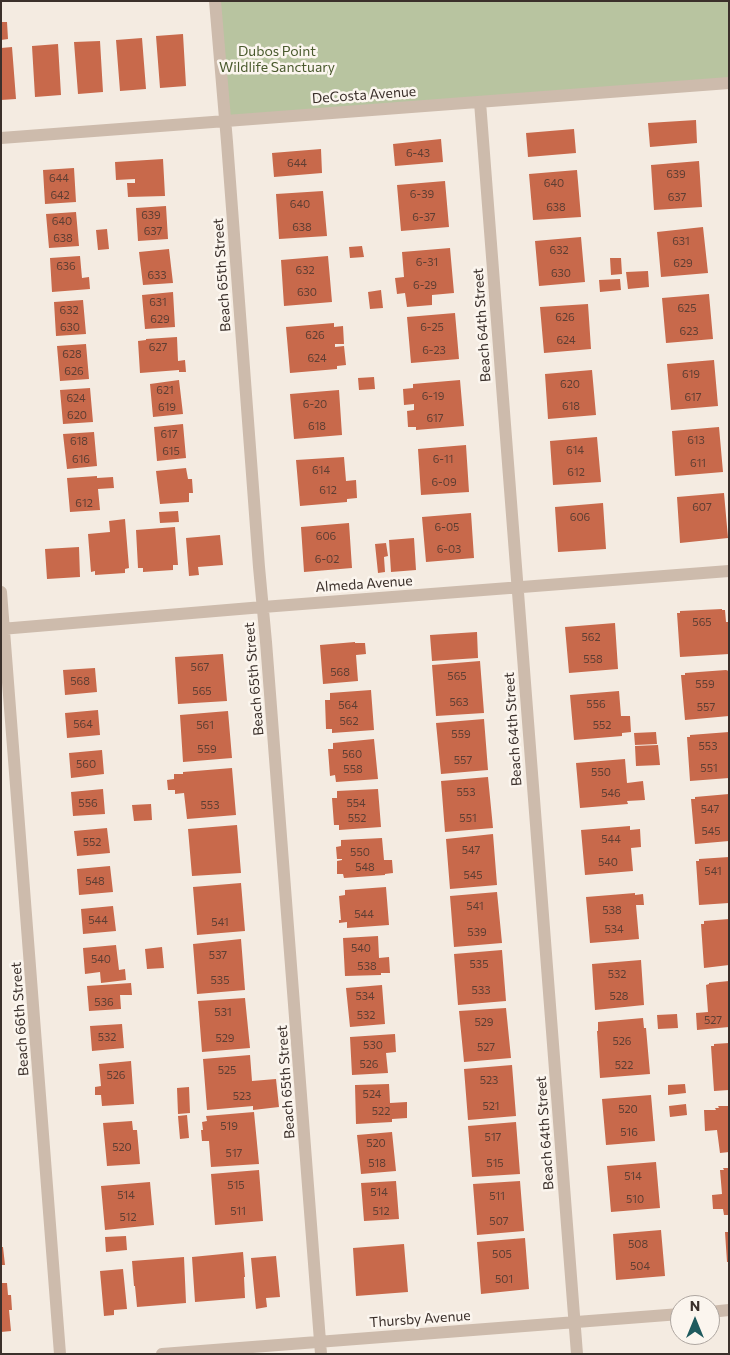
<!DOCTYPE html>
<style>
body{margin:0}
#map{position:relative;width:730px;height:1355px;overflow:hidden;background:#f4ebe1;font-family:Commissioner,sans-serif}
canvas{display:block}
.frame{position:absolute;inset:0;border:2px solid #3b302b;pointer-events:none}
.north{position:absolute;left:670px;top:1295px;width:50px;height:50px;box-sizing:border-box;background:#fbf5ee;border:1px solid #aea6a0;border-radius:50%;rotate:0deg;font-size:14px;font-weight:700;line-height:20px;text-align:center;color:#3b302b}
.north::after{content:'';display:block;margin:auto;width:18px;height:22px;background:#1f5a5e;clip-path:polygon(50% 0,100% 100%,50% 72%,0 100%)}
</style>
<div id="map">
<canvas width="730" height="1355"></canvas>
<div class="frame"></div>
<div class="north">N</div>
</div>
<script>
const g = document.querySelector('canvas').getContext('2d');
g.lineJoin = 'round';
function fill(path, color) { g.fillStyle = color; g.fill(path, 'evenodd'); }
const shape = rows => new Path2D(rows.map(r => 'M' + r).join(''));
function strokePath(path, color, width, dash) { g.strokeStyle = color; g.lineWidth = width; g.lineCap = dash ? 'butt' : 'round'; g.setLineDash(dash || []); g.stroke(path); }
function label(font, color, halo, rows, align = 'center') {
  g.font = font + ' Commissioner,sans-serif'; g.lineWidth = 5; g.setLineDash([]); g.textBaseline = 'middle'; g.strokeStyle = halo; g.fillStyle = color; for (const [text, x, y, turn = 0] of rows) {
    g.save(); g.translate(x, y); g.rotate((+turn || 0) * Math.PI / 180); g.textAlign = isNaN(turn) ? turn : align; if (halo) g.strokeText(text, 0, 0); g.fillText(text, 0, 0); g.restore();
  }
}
fill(shape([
 [215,1,729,1,729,83,225,121]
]), '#b8c4a0');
fill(shape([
 [1,22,7,22,8,39,1,40],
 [183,34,186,86,160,88,156,36],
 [142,38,146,89,120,91,116,40],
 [100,41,103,92,78,94,74,42],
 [58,44,61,95,35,97,32,46],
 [12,47,16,99,1,100,1,48],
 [696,120,697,143,650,147,648,123],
 [574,129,576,153,528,157,526,133],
 [441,139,443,162,395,166,393,144],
 [321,149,322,173,274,177,272,153],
 [163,159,165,196,128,197,127,183,135,183,135,179,116,180,115,162],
 [699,161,702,207,654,210,651,165],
 [74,168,76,202,45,204,43,170],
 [577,170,581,217,533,220,529,174],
 [445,181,449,227,401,231,397,185],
 [323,191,327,236,279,239,276,194],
 [166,206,168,239,138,241,136,208],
 [76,212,79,246,49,248,46,214],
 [703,227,708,273,661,277,657,232],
 [107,229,109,249,98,250,96,230],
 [581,237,585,282,539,286,535,241],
 [362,246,364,257,350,258,349,247],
 [450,248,454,293,432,295,432,305,407,307,405,293,397,294,395,278,404,277,402,252],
 [169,249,173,283,143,285,139,252],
 [80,256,82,278,89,277,90,289,52,292,50,258],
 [328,256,332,302,284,306,281,260],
 [610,258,621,258,622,274,611,275],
 [648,271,649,287,628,289,626,272],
 [620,279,621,290,600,292,599,280],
 [381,290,383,308,370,309,368,292],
 [173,292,175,327,145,329,142,295],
 [709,294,713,339,666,343,662,298],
 [83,300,86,334,56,336,54,302],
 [588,304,591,349,544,353,540,307],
 [455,313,459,359,411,363,407,317],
 [334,323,334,327,343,326,344,344,335,344,335,347,344,346,346,365,337,366,337,369,290,373,286,327],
 [177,337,178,361,185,360,186,372,179,372,179,370,140,373,138,341,146,340,146,339],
 [86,344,89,379,60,381,57,346],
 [714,360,718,406,671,410,667,364],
 [592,370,596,415,548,419,545,374],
 [374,377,375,389,359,390,358,378],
 [179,380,183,414,153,417,150,384],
 [460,380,464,426,416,430,416,427,408,427,407,411,414,410,414,404,404,405,403,389,413,388,413,384],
 [90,388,93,422,63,424,60,390],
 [339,390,342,435,294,439,290,394],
 [183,424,186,458,157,461,154,427],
 [719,427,723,472,675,476,672,431],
 [94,432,97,466,67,469,63,434],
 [597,437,601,482,553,485,550,441],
 [466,445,469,492,421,495,418,449],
 [344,457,346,481,356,480,357,498,347,499,347,502,300,506,296,460],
 [186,468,188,479,192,479,193,493,189,493,189,502,160,504,156,471],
 [97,476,97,478,113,477,114,488,98,489,100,510,70,512,67,478],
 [724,493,728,538,680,543,677,497],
 [603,503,606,549,558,552,555,507],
 [178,511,179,522,160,523,159,512],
 [471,513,474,558,426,562,422,517],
 [125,519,129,568,125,569,125,573,95,575,95,571,91,572,88,534,110,532,109,521],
 [349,523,352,568,304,572,301,527],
 [175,527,178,565,173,565,173,570,143,572,143,568,138,568,136,530],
 [220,535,223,565,198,567,199,575,189,576,186,538],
 [414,538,416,570,391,572,389,540],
 [386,543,388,556,384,557,385,572,378,573,375,544],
 [79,547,80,577,47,579,45,549],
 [722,609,722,610,725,610,726,622,729,622,729,654,680,657,677,613,680,613,680,611],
 [615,623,618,669,569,673,565,627],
 [477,632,478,658,432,661,430,635],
 [355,642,355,643,365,643,366,654,356,655,358,681,323,684,320,645],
 [223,654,227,701,178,704,175,657],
 [480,661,484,713,436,716,432,665],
 [95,668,97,692,65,695,63,670],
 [726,670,729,671,729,716,685,720,681,675,685,675,685,673],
 [371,690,374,730,332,733,332,729,326,729,325,700,330,700,330,693],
 [619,691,621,716,630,716,631,732,622,733,622,736,574,740,570,695],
 [98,710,100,735,67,738,65,713],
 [228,711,232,758,183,762,180,715],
 [484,719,488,770,441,774,436,723],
 [656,732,657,744,635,745,634,733],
 [729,732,729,778,690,781,687,737,690,737,690,735],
 [374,739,378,779,336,782,335,775,330,776,328,749,333,749,333,743],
 [658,745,660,765,636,766,635,746],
 [102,750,104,774,71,778,69,753],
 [625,759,627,783,643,781,645,800,627,801,628,804,580,808,576,763],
 [232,768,236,815,187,819,184,793,175,794,175,790,168,790,167,780,174,779,174,774,183,774,183,772],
 [488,777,493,828,445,832,441,781],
 [103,789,105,814,73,816,71,792],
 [378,789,381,827,339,830,339,825,334,825,332,798,337,798,337,791],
 [729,794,729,841,695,844,691,799,695,799,695,797],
 [151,804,152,820,134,821,132,805],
 [237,825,241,873,192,876,188,829],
 [630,826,630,830,640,829,641,847,631,848,633,871,585,875,581,830],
 [107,828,110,853,77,856,74,831],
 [493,834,497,885,450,889,446,839],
 [382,838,384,860,392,860,393,873,385,874,385,875,344,878,343,874,337,874,337,861,342,860,342,859,337,859,336,847,341,846,341,840],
 [729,857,729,903,699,905,696,861,699,861,699,859],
 [110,866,113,892,79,895,77,869],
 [241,883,245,931,197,935,193,887],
 [386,887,389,925,347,928,347,922,339,923,339,920,341,920,339,896,345,895,345,890],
 [497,892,502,943,454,947,450,896],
 [635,893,635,895,643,894,644,905,636,905,639,939,590,943,586,897],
 [113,906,116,931,83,934,81,909],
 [729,919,729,965,704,968,701,924,704,924,704,921],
 [378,936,379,958,389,957,390,973,381,973,381,975,345,976,343,938],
 [241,939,245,990,197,994,193,944],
 [116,945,119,970,125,969,126,980,101,983,100,972,85,974,83,948],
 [162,947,164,968,147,969,145,949],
 [502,950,506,1001,458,1005,454,954],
 [641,960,644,1005,595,1010,592,964],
 [729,981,729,1027,697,1030,696,1013,708,1012,706,985,709,984,709,983],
 [131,983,132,995,120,995,121,1009,89,1011,87,986],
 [382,985,385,1024,350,1027,346,988],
 [245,998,250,1048,202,1052,198,1001],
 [506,1008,511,1058,464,1062,459,1011],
 [677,1014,678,1028,658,1029,657,1015],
 [643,1018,644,1028,646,1028,650,1074,600,1078,597,1031,598,1031,598,1022],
 [122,1024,124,1048,92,1051,90,1026],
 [395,1034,396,1052,386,1053,388,1073,352,1075,350,1037],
 [729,1043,729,1090,714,1091,711,1046,714,1046,714,1044],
 [250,1055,252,1081,276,1079,279,1107,253,1110,253,1106,207,1110,203,1059],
 [131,1061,134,1104,102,1106,101,1095,95,1095,95,1087,101,1086,99,1064],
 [512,1065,516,1116,468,1120,464,1069],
 [389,1084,390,1103,407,1102,407,1118,392,1119,392,1122,356,1124,355,1085],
 [685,1084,686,1093,668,1095,668,1085],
 [189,1087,190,1113,178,1114,177,1088],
 [651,1095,655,1141,606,1145,602,1099],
 [686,1104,687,1115,670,1117,669,1106],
 [718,1106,729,1106,729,1152,720,1153,717,1130,705,1131,704,1110,716,1110,715,1108,719,1108],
 [254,1112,259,1164,211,1167,209,1141,202,1141,201,1130,203,1130,202,1122,207,1121,206,1116],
 [187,1115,189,1138,180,1139,178,1116],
 [132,1121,133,1130,137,1130,140,1164,107,1166,103,1123],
 [516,1122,520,1174,472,1177,468,1126],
 [392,1132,396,1171,361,1174,357,1135],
 [656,1162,660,1208,611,1212,607,1166],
 [723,1168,729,1168,729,1215,724,1215,723,1209,713,1209,712,1195,722,1194,720,1170,724,1170],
 [259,1170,263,1221,215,1225,211,1174],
 [396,1181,399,1219,364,1221,361,1183],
 [520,1181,524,1231,477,1235,473,1184],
 [150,1182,154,1225,105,1230,101,1186],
 [661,1230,665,1276,616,1280,613,1234],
 [725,1232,729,1232,729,1262,727,1262],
 [126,1236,127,1250,106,1252,105,1237],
 [525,1238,529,1289,481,1294,477,1242],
 [404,1244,408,1292,356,1296,353,1248],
 [1,1247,3,1247,5,1265,1,1265],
 [243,1252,245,1277,244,1277,245,1298,195,1302,192,1257],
 [276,1256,280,1297,266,1298,267,1307,256,1309,251,1258],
 [184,1257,186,1303,137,1307,135,1286,134,1286,132,1261],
 [123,1269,127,1309,114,1310,114,1315,104,1316,100,1271],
 [1,1283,7,1283,8,1295,11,1295,12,1310,9,1310,11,1331,1,1332]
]), '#c8694b');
strokePath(shape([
 [215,1,227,142,259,567,266,642,321,1354],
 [480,102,577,1354],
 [1,138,729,83],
 [1,592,60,1354],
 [1,629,263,607,729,571],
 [710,1312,729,1310],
 [162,1354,680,1314]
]), '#cdbbac', 12);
label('11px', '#5e3e33', null, [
 ["6-43",418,153],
 ["644",297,163],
 ["639",676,174],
 ["644",59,178],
 ["640",554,183],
 ["6-39",422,194],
 ["642",60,195],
 ["637",677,197],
 ["640",300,204],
 ["638",556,207],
 ["639",151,215],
 ["6-37",424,217],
 ["640",62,221],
 ["638",302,227],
 ["637",153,231],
 ["638",63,238],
 ["631",681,241],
 ["632",559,250],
 ["6-31",427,262],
 ["629",683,263],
 ["636",66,266],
 ["632",305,270],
 ["630",561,273],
 ["633",157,275],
 ["6-29",425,285],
 ["630",307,292],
 ["631",158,302],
 ["625",687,308],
 ["632",69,310],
 ["626",565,317],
 ["629",160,319],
 ["630",70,327],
 ["6-25",432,327],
 ["623",689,331],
 ["626",315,335],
 ["624",566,340],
 ["627",158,347],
 ["6-23",434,350],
 ["628",72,354],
 ["624",317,358],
 ["626",74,371],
 ["619",691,374],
 ["620",570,384],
 ["621",165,390],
 ["6-19",433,396],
 ["617",693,397],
 ["624",76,398],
 ["6-20",315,404],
 ["618",571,406],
 ["619",167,407],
 ["620",77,415],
 ["617",435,418],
 ["618",317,426],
 ["617",169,434],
 ["613",696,440],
 ["618",79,441],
 ["614",575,450],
 ["615",171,451],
 ["616",81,459],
 ["6-11",443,459],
 ["611",698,463],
 ["614",321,470],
 ["612",576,472],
 ["6-09",444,482],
 ["612",328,490],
 ["612",84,503],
 ["607",702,507],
 ["606",580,517],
 ["6-05",447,527],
 ["606",326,536],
 ["6-03",449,549],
 ["6-02",327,559],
 ["565",702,622],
 ["562",591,637],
 ["558",593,659],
 ["567",200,667],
 ["568",340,672],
 ["565",457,676],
 ["568",80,681],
 ["559",705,684],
 ["565",202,691],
 ["563",459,702],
 ["556",596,704],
 ["564",348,705],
 ["557",706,707],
 ["562",349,721],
 ["564",83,724],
 ["561",205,725],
 ["552",602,725],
 ["559",461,734],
 ["553",708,746],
 ["559",207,749],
 ["560",352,754],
 ["557",463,760],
 ["560",86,764],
 ["551",709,768],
 ["558",353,769],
 ["550",601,772],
 ["553",466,792],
 ["546",611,793],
 ["556",88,803],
 ["554",356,803],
 ["553",210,805],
 ["547",710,809],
 ["552",357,818],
 ["551",468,818],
 ["545",711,831],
 ["544",611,839],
 ["552",92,842],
 ["547",471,850],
 ["550",360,852],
 ["540",608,862],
 ["548",365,867],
 ["541",713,871],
 ["545",473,875],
 ["548",95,881],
 ["541",475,906],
 ["538",612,910],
 ["544",364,914],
 ["544",98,920],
 ["541",220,922],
 ["534",614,929],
 ["539",477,932],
 ["540",361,948],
 ["537",218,955],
 ["540",101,959],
 ["535",479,964],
 ["538",367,966],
 ["532",617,974],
 ["535",220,980],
 ["533",481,990],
 ["534",365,996],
 ["528",619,996],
 ["536",104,1002],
 ["531",223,1012],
 ["532",366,1015],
 ["527",713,1020],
 ["529",484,1022],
 ["532",107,1037],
 ["529",225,1038],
 ["526",622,1041],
 ["530",373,1045],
 ["527",486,1047],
 ["526",369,1064],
 ["522",624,1065],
 ["525",227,1070],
 ["526",116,1075],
 ["523",489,1080],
 ["524",372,1094],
 ["523",242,1096],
 ["521",491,1106],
 ["520",628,1109],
 ["522",381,1111],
 ["519",229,1126],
 ["516",629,1132],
 ["517",493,1137],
 ["520",376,1143],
 ["520",122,1147],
 ["517",234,1153],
 ["518",377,1163],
 ["515",495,1163],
 ["514",633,1176],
 ["515",236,1185],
 ["514",379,1192],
 ["514",126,1195],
 ["511",497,1196],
 ["510",635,1199],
 ["511",238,1211],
 ["512",381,1211],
 ["512",128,1217],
 ["507",499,1221],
 ["508",638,1244],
 ["505",502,1254],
 ["504",640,1266],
 ["501",504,1279]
]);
label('14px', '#4a5a2e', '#fbf5ee', [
 ["Dubos Point",277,51],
 ["Wildlife Sanctuary",277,67]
]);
label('14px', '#3b302b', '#fbf5ee', [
 ["DeCosta Avenue",364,95,-4],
 ["Beach 65th Street",222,275,-94],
 ["Beach 64th Street",482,325,-94],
 ["Almeda Avenue",364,584,-4],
 ["Beach 65th Street",254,679,-95],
 ["Beach 64th Street",513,729,-94],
 ["Beach 66th Street",20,1019,-94],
 ["Beach 65th Street",286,1082,-94],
 ["Beach 64th Street",545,1133,-94],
 ["Thursby Avenue",420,1319,-4]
]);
</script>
